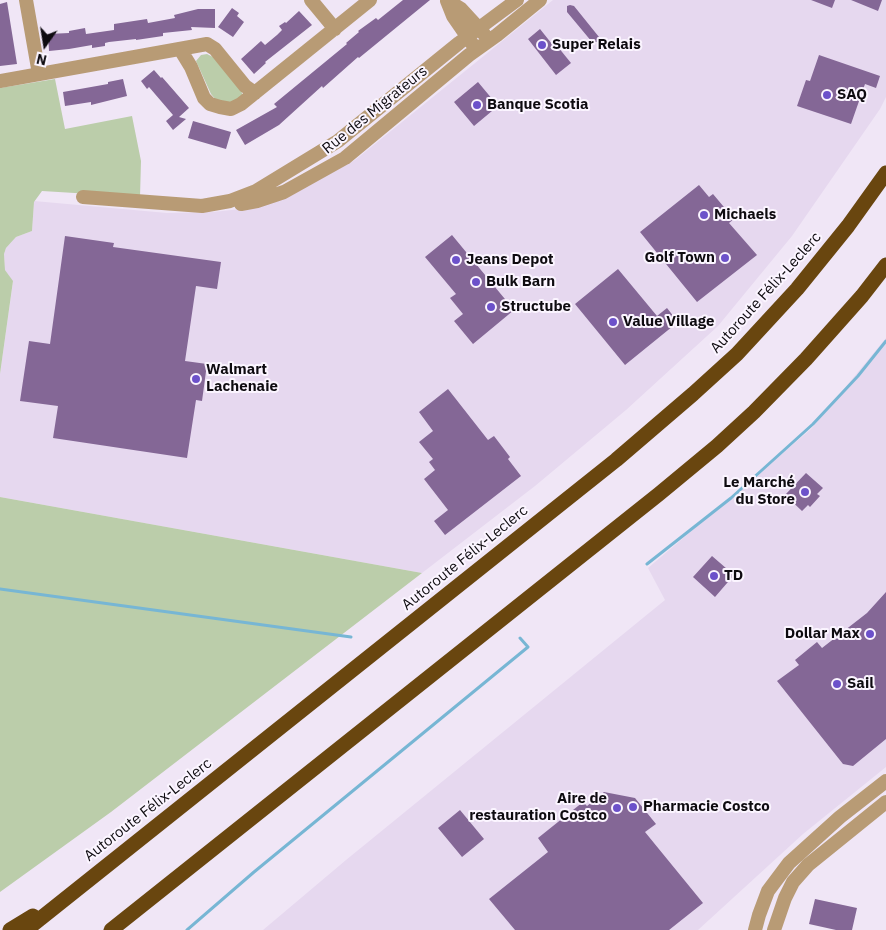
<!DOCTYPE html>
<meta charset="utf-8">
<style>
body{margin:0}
#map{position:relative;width:886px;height:930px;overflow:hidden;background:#f0e6f6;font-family:"IBM Plex Sans",sans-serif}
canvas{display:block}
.north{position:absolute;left:20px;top:20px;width:50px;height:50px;-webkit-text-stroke:4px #fbf5ff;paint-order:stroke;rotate:193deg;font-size:14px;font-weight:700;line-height:20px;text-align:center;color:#0e0b10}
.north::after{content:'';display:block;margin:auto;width:18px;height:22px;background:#0e0b10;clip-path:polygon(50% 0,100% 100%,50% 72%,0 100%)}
</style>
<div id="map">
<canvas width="886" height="930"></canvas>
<div class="north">N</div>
</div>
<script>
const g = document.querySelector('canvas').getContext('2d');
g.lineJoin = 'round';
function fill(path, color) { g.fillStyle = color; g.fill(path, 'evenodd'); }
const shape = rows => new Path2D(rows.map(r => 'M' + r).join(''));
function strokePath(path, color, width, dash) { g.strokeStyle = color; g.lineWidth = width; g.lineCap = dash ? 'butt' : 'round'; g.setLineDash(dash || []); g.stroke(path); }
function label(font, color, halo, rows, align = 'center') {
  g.font = font + ' "IBM Plex Sans",sans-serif'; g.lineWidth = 4; g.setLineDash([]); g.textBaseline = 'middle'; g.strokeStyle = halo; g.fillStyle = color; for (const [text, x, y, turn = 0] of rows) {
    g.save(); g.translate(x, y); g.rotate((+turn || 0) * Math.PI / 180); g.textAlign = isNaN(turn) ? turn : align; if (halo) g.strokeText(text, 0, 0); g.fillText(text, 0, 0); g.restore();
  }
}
fill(shape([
 [553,0,886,0,886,97,880,109,792,236,718,326,626,410,535,486,422,573,0,497,0,374,13,282,5,270,4,254,6,248,16,237,32,231,34,201,167,213,213,212,250,208,320,179,355,160],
 [886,338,886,767,803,834,698,930,263,930,346,860,665,600,648,568,811,429]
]), '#e6d8ef');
fill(shape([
 [207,54,213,57,241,88,243,99,237,104,216,100,211,94,196,61,201,55],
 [55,79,65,129,132,116,141,161,140,197,42,191,34,202,32,231,16,237,6,248,4,254,5,270,13,281,0,374,0,88],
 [0,497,422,573,111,812,0,892]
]), '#bbcdaa');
strokePath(shape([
 [647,564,731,498,813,424,858,376,886,341],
 [0,589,351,637],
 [187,930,254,872,528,647,520,638]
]), '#77b6d4', 3);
fill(shape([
 [403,0,430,0,359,58,358,57,323,88,322,86,279,125,245,145,236,130,277,107,274,104,347,44,346,43,359,32,358,31,376,18,378,20],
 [811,0,835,0,832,8],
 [851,0,882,0,878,11],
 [7,2,17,64,0,66,0,4],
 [570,5,574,6,599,37,598,42,592,42,567,12,567,6],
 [232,8,239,13,237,16,244,22,233,37,218,27],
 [198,9,215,9,215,28,191,27,192,30,163,33,163,36,136,40,136,39,109,42,105,43,105,46,92,48,92,45,69,49,49,51,48,34,69,33,69,31,85,28,86,34,114,30,114,24,147,19,148,23,175,18,174,15],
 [299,11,312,25,265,62,266,63,254,74,241,59,261,41,265,45,277,35,282,30,279,26,285,22,286,23],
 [540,29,556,49,558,47,571,63,556,75,528,39],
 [819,55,880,76,876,88,865,84,851,124,797,106,806,80,810,81],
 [154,70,161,78,162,77,189,108,179,117,186,119,173,130,166,121,173,115,149,87,147,89,141,81],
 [123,79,127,96,91,105,91,102,65,106,63,92,108,84,108,82],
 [478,82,498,106,474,126,454,102],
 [193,121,231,132,226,149,188,138],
 [699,185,709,197,713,194,734,219,729,223,757,255,697,302,640,232],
 [452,235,514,310,473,344,454,321,463,314,450,298,456,294,425,257],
 [65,236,114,243,113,247,221,262,217,289,196,286,185,361,207,364,202,401,196,400,187,458,53,438,58,406,20,401,29,341,50,344],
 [618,269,657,316,667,308,678,322,625,365,575,304],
 [448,389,488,440,494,436,510,457,508,459,521,476,445,535,434,521,448,510,424,479,435,470,429,462,433,459,419,442,433,431,419,412],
 [806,473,823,488,817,494,820,496,810,507,808,505,802,511,785,495],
 [712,556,734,575,715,597,693,577],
 [886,592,886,739,853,766,843,764,777,681,799,665,795,660,817,642,822,648,867,613],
 [604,792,635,798,656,824,645,832,703,903,669,930,515,930,489,899,548,852,538,838,583,802,587,806],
 [460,810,484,839,462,857,438,828],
 [815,899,857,908,852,930,836,930,809,924]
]), '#846796');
strokePath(shape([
 [26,0,39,74],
 [311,0,335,29],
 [447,0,461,9,484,34],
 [447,1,453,16,473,45],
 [180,49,191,67,204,98,210,104,220,107,231,109,241,104,370,0],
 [0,81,207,44,215,49,245,86,255,93],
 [83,197,202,206,230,201,256,191,338,141,459,43,517,0],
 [241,204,257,201,284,192,345,158,469,55,497,35,540,0],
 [755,930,759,915,768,891,789,863,840,817,886,781],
 [774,930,785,898,793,882,808,865,886,802]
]), '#b89b75', 14);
strokePath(shape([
 [10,930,33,916],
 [26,930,616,460,693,394,737,354,797,289,848,226,886,173],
 [111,930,659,494,717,446,754,412,806,359,862,296,886,265]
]), '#69460f', 15);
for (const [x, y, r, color] of [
 [542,45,5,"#6c51ca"],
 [827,95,5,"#6c51ca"],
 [477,105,5,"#6c51ca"],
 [704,215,5,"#6c51ca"],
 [725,258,5,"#6c51ca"],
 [456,260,5,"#6c51ca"],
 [476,282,5,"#6c51ca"],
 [491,307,5,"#6c51ca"],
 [613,322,5,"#6c51ca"],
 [196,379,5,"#6c51ca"],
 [805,492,5,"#6c51ca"],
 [714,576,5,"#6c51ca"],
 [870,634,5,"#6c51ca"],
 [837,684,5,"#6c51ca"],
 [633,807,5,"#6c51ca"],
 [617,808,5,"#6c51ca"]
]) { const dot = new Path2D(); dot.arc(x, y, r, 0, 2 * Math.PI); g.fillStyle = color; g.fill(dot); strokePath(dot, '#fbf5ff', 2); }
label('bold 15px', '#0e0b10', '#fbf5ff', [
 ["Super Relais",552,45],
 ["SAQ",837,95],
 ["Banque Scotia",487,105],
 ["Michaels",714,215],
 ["Golf Town",715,258,"right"],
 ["Jeans Depot",466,260],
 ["Bulk Barn",486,282],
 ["Structube",501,307],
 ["Value Village",623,322],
 ["Walmart",206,370],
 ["Lachenaie",206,387],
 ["Le Marché",795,483,"right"],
 ["du Store",795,500,"right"],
 ["TD",724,576],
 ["Dollar Max",860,634,"right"],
 ["Sail",847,684],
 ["Aire de",607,799,"right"],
 ["restauration Costco",607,816,"right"],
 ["Pharmacie Costco",643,807]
], 'left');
label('15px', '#0e0b10', '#fbf5ff', [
 ["Rue des Migrateurs",375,110,-39],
 ["Autoroute Félix-Leclerc",766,293,-48],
 ["Autoroute Félix-Leclerc",465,558,-39],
 ["Autoroute Félix-Leclerc",148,810,-38]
]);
</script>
